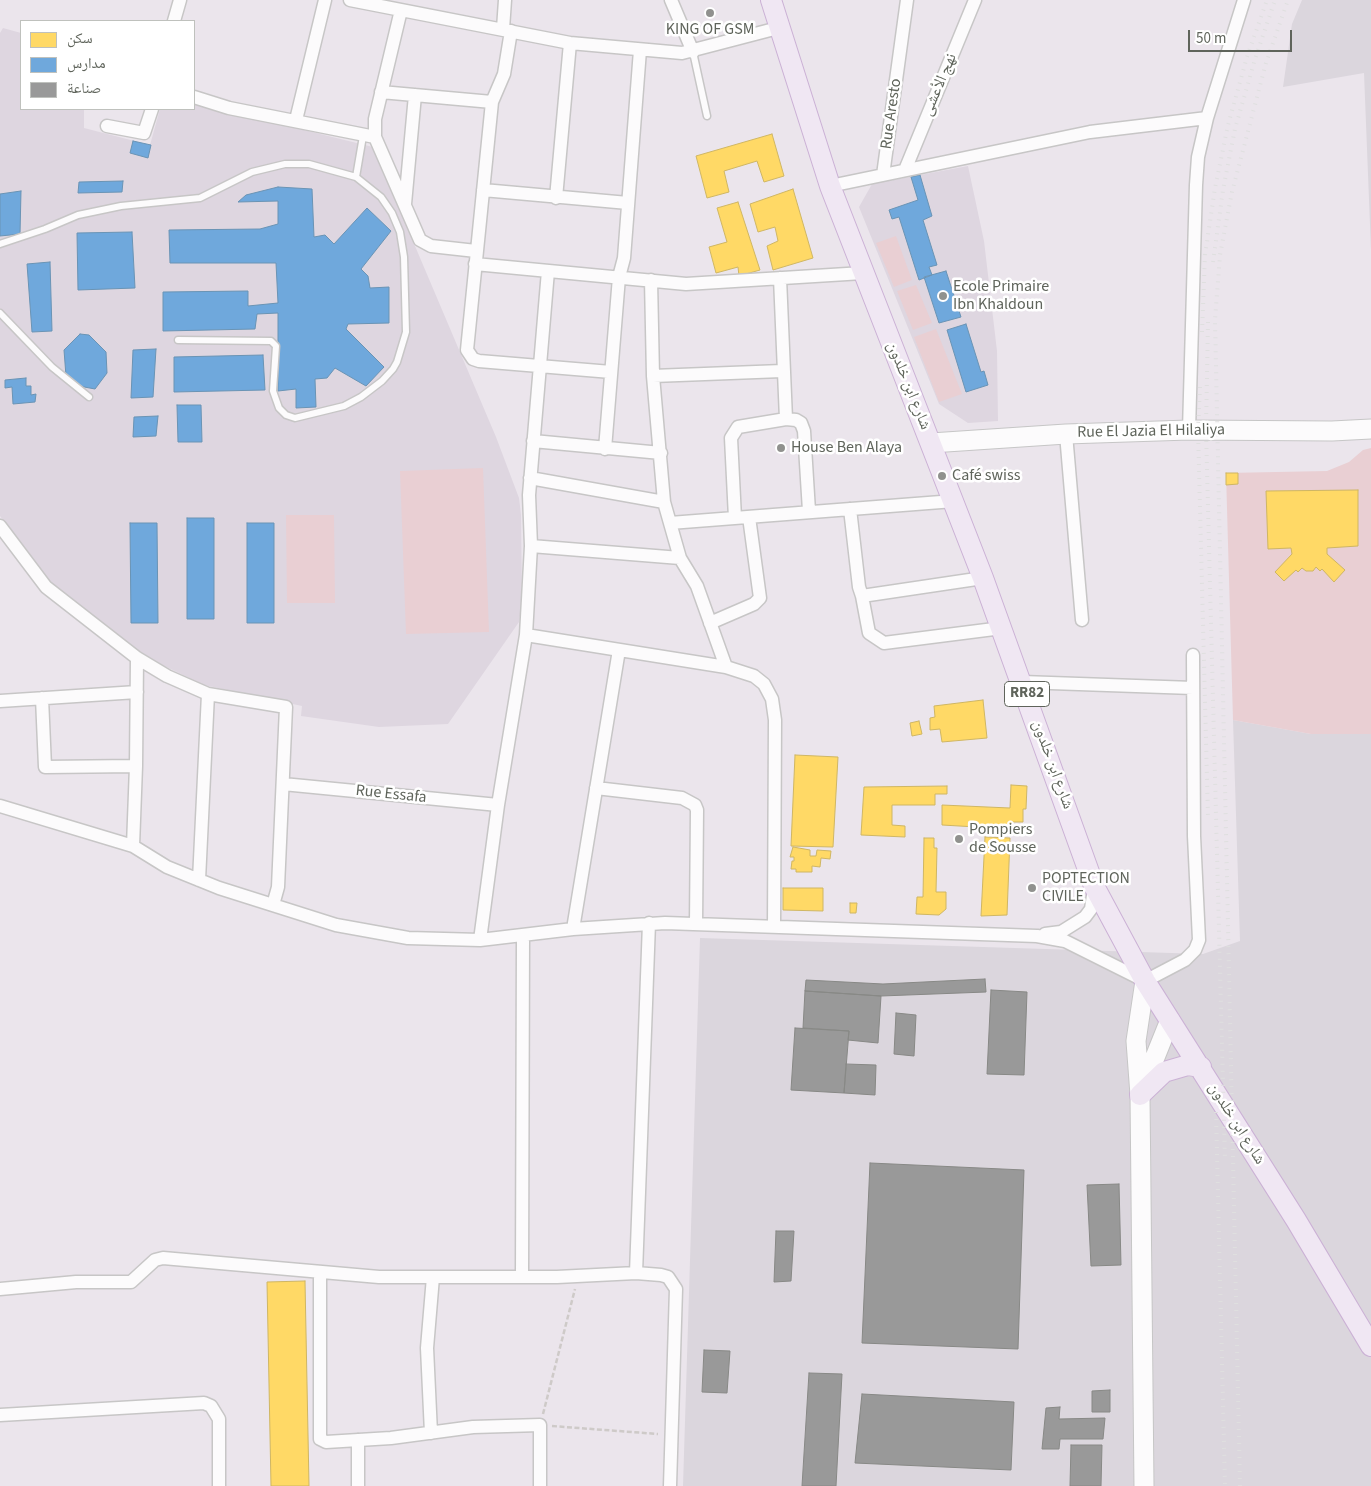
<!DOCTYPE html>
<meta charset="utf-8">
<style>
body{margin:0}
#map{position:relative;width:1371px;height:1486px;overflow:hidden;background:#ebe5ec;font-family:"Source Sans 3","Noto Naskh Arabic",sans-serif}
canvas{display:block}
.legend{position:absolute;left:20px;top:20px;width:175px;height:90px;box-sizing:border-box;background:#fff;border:1px solid #bfc1bd;margin:0;padding:6px 9px;list-style:none;font-size:15px;color:#5f645b}
.legend li{display:flex;align-items:center;gap:10px;height:25px}
.legend b{width:25px;border:1px solid #bfc1bd}
.scale{position:absolute;left:1188px;top:30px;width:104px;height:22px;box-sizing:border-box;border:2px solid #5f645b;border-top:0;padding-left:6px;font-size:15px;line-height:18px;white-space:nowrap;color:#5f645b;-webkit-text-stroke:4px #fff;paint-order:stroke}
</style>
<div id="map">
<canvas width="1371" height="1486"></canvas>
<ul class="legend">
<li><b style="height:14px;background:#ffd966"></b>سكن</li>
<li><b style="height:14px;background:#6fa8dc"></b>مدارس</li>
<li><b style="height:14px;background:#999"></b>صناعة</li>
</ul>
<div class="scale">50 m</div>
</div>
<script>
const g = document.querySelector('canvas').getContext('2d');
g.lineJoin = 'round';
function fill(path, color) { g.fillStyle = color; g.fill(path, 'evenodd'); }
const shape = rows => new Path2D(rows.map(r => 'M' + r).join(''));
function strokePath(path, color, width, dash) { g.strokeStyle = color; g.lineWidth = width; g.lineCap = dash ? 'butt' : 'round'; g.setLineDash(dash || []); g.stroke(path); }
function label(font, color, halo, rows, align = 'center') {
  g.font = font + ' "Source Sans 3","Noto Naskh Arabic",sans-serif'; g.lineWidth = 5; g.setLineDash([]); g.textBaseline = 'middle'; g.strokeStyle = halo; g.fillStyle = color; for (const [text, x, y, turn = 0] of rows) {
    g.save(); g.translate(x, y); g.rotate((+turn || 0) * Math.PI / 180); g.textAlign = isNaN(turn) ? turn : align; if (halo) g.strokeText(text, 0, 0); g.fillText(text, 0, 0); g.restore();
  }
}
fill(shape([
 [1302,0,1371,0,1371,250,1364,73,1283,87,1292,24],
 [1233,720,1311,734,1371,734,1371,1486,683,1486,700,938,1203,954,1240,941]
]), '#dbd6dd');
fill(shape([
 [3,28,21,33,21,109,84,109,84,128,150,145,160,109,194,109,194,103,373,147,496,437,519,498,521,515,522,603,519,622,448,724,379,727,301,716,302,706,204,685,150,659,49,583,0,516,0,33],
 [968,166,984,241,997,351,998,421,968,423,939,404,859,207,872,184]
]), '#ded6e0');
fill(shape([
 [896,236,912,280,894,287,876,243],
 [916,285,932,323,913,330,897,291],
 [936,329,962,394,939,402,914,337],
 [1371,448,1371,734,1311,734,1233,720,1226,473,1327,471,1349,462,1363,450],
 [483,468,489,632,406,634,400,471],
 [286,515,334,515,335,603,287,603]
]), '#e9cfd3');
const homes = shape([
 [772,134,784,176,764,182,757,161,724,171,729,192,707,198,696,156,772,134],
 [793,189,813,258,773,270,767,246,778,241,775,227,758,232,750,204,793,189],
 [738,202,760,270,739,276,738,267,716,273,709,247,727,242,717,208,738,202],
 [1226,473,1238,473,1238,484,1226,485,1226,473],
 [1358,490,1358,546,1327,548,1327,554,1345,570,1334,582,1322,569,1320,571,1316,567,1313,571,1306,571,1302,568,1298,572,1296,570,1284,581,1275,572,1292,554,1291,548,1268,549,1266,491,1358,490],
 [983,700,987,738,942,742,940,729,930,730,930,718,935,717,934,706,983,700],
 [919,721,922,734,912,736,910,723,919,721],
 [795,755,838,757,833,847,791,846,795,755],
 [1011,785,1027,786,1026,809,1023,809,1023,822,1011,822,1011,829,942,825,942,805,1010,808,1011,785],
 [947,786,947,794,935,794,935,805,892,805,892,825,905,826,905,837,861,835,864,787,947,786],
 [985,837,1010,838,1007,915,981,916,985,837],
 [924,838,934,838,934,848,937,848,936,892,946,892,946,909,939,915,916,914,917,897,923,897,924,838],
 [793,847,810,850,810,856,816,856,817,850,831,851,830,859,821,858,820,867,812,866,812,872,796,872,796,869,791,869,792,861,794,861,794,857,790,857,793,847],
 [783,888,823,888,823,911,783,910,783,888],
 [850,903,857,903,856,913,850,913,850,903],
 [305,1281,309,1486,271,1486,267,1282,305,1281]
]);
fill(homes, '#ffd966');
strokePath(homes, '#cfb663', 1);
const schools = shape([
 [133,141,151,145,148,158,130,153,133,141],
 [920,175,932,216,923,220,937,265,929,267,932,275,919,280,899,217,892,219,889,210,918,200,911,177,920,175],
 [123,181,122,192,78,193,79,182,123,181],
 [278,187,312,189,314,237,325,235,334,244,367,208,391,231,361,269,368,276,370,288,389,287,389,323,348,324,346,329,384,367,366,386,335,368,327,378,315,379,316,407,296,408,296,389,278,391,278,313,257,314,255,329,163,331,163,292,248,291,248,306,278,303,276,263,170,263,169,230,260,229,278,224,278,201,238,202,246,195,278,187],
 [21,191,20,234,0,236,0,194,21,191],
 [132,232,135,288,78,290,77,233,132,232],
 [50,262,52,331,32,332,27,264,50,262],
 [946,271,961,317,939,323,924,277,946,271],
 [966,324,981,372,984,371,988,385,966,392,947,330,966,324],
 [80,334,89,335,106,352,107,373,95,389,79,386,66,376,64,350,80,334],
 [156,349,153,397,131,398,133,350,156,349],
 [263,355,265,390,174,392,174,357,263,355],
 [26,378,26,386,31,386,31,395,36,394,35,402,13,404,12,387,5,388,5,380,26,378],
 [177,405,201,405,202,442,178,442,177,405],
 [158,416,156,436,133,437,134,417,158,416],
 [187,518,214,518,214,619,187,619,187,518],
 [130,523,157,523,158,623,131,623,130,523],
 [247,523,274,523,274,623,247,623,247,523]
]);
fill(schools, '#6fa8dc');
strokePath(schools, '#6a94b5', 1);
const industry = shape([
 [985,979,986,992,881,996,805,991,806,980,883,984,985,979],
 [991,990,1027,992,1024,1075,987,1074,991,990],
 [805,991,881,996,878,1043,848,1040,849,1031,803,1028,805,991],
 [896,1013,916,1015,914,1056,894,1054,896,1013],
 [795,1028,849,1031,844,1093,791,1090,795,1028],
 [846,1064,876,1065,875,1095,844,1093,846,1064],
 [870,1163,1024,1170,1018,1349,862,1343,870,1163],
 [1119,1184,1121,1265,1091,1266,1087,1185,1119,1184],
 [776,1231,794,1231,791,1281,774,1282,776,1231],
 [704,1350,730,1351,727,1393,702,1392,704,1350],
 [809,1373,842,1374,836,1486,802,1486,809,1373],
 [1110,1390,1110,1412,1092,1412,1092,1391,1110,1390],
 [862,1394,1014,1402,1011,1470,855,1463,862,1394],
 [1060,1407,1059,1419,1105,1418,1103,1439,1060,1439,1059,1449,1042,1449,1046,1408,1060,1407],
 [1071,1445,1102,1445,1101,1486,1070,1486,1071,1445]
]);
fill(industry, '#999');
strokePath(industry, '#888986', 1);
const lane = shape([
 [693,52,707,116],
 [356,177,363,136],
 [0,244,45,229,78,215,121,206,200,198,252,172,285,164,309,164,356,177,381,197,392,213,400,232,404,257,406,332,397,362,393,369,382,381,361,397,344,406,295,418,286,415,279,408,273,391,276,346,271,341,178,340],
 [0,313,52,367,89,397]
]);
const street = shape([
 [350,0,570,43,682,53,778,28],
 [671,0,693,52],
 [401,10,375,119,375,137,420,240,431,246,476,251],
 [174,21,180,0],
 [503,29,505,0],
 [511,31,504,74,492,102,467,350,473,359,479,361,611,372],
 [381,92,492,102],
 [194,97,229,108,375,137],
 [296,120,325,0],
 [107,126,144,133,152,109],
 [905,170,975,0],
 [883,175,1090,132,1207,118,1244,0],
 [830,186,883,175,907,0],
 [483,190,628,203],
 [556,198,570,43],
 [405,204,415,95],
 [475,264,686,284,863,273],
 [548,271,529,495,531,546,680,558],
 [780,278,786,419,796,420,801,423,804,431,809,511],
 [651,280,653,376,664,502,680,558,697,586,726,667],
 [653,376,782,371],
 [1189,430,1196,185,1198,157,1207,118],
 [1066,434,1082,620],
 [533,441,661,453],
 [605,449,619,277,624,258,640,50],
 [530,478,664,502],
 [850,509,859,587,862,596,983,578],
 [735,518,731,438,738,427,786,419],
 [670,523,954,501],
 [0,526,46,587,137,658,167,676,208,694,286,707,278,887,273,905],
 [862,596,869,633,884,643,1002,628],
 [710,623,754,604,760,598,749,517],
 [526,635,726,667,754,676,764,684,772,699,775,720,774,927],
 [1022,682,1193,688],
 [42,698,45,767,136,766],
 [0,701,137,692],
 [283,784,498,805],
 [596,788,682,798,695,805,697,810,696,924],
 [0,806,133,846,167,867,219,888,336,925,408,938,480,940,573,929,665,923,1037,936,1065,941,1145,981,1185,960,1195,950,1199,940,1194,836,1193,655],
 [133,846,136,766,137,658],
 [199,880,208,694],
 [573,929,619,650],
 [1045,934,1061,932,1085,917,1091,909,1094,889],
 [480,940,498,805,526,635,531,546],
 [320,1272,320,1439,326,1442,391,1438,473,1427,540,1425,540,1486],
 [636,1273,649,923],
 [522,1275,523,935],
 [0,1289,76,1282,131,1282,155,1260,163,1258,379,1277,557,1277,636,1273,661,1275,668,1277,676,1289,670,1486],
 [0,1415,204,1403,211,1406,219,1419,219,1486],
 [431,1433,427,1348,433,1277],
 [358,1440,358,1486]
]);
const secondary = shape([
 [931,443,1066,434,1189,430,1332,431,1371,429],
 [1141,1092,1170,1020],
 [1144,1486,1140,1095,1136,1041,1145,981]
]);
const primary = shape([
 [771,0,830,186,983,578,1094,886,1145,981,1296,1220,1371,1346],
 [1140,1095,1164,1072,1188,1065,1201,1067]
]);
strokePath(lane, '#c7c6c6', 9);
strokePath(street, '#c7c6c6', 15);
strokePath(secondary, '#c6c6c6', 21);
strokePath(primary, '#cbb1d5', 22);
strokePath(shape([
 [543,1414,575,1289],
 [552,1426,658,1434]
]), '#cecac8', 2.5, [5, 2.5]);
strokePath(lane, '#fcfbfc', 6);
strokePath(street, '#fcfbfc', 12);
strokePath(secondary, '#fcfbfc', 19);
strokePath(primary, '#f0e7f3', 20);
strokePath(shape([
 [1213,262,1223,190,1235,129,1255,59,1275,0],
 [1208,322,1206,430,1225,1161],
 [1202,332,1205,255,1215,188,1228,125,1247,57,1267,0],
 [1200,387,1198,430,1208,817],
 [1216,1112,1225,1486],
 [1240,1486,1215,320,1220,255,1232,192,1266,63,1288,0]
]), '#dfdfdf', 4, [1, 6]);
for (const [x, y, r, color] of [
 [710,13,5,"#90918e"],
 [943,296,5,"#90918e"],
 [781,448,5,"#90918e"],
 [942,476,5,"#90918e"],
 [959,839,5,"#90918e"],
 [1032,888,5,"#90918e"]
]) { const dot = new Path2D(); dot.arc(x, y, r, 0, 2 * Math.PI); g.fillStyle = color; g.fill(dot); strokePath(dot, '#fff', 2); }
for (const [x, y, w] of [
 [1027,694,45]
]) { const box = new Path2D(); box.roundRect(x - w / 2, y - 12.5, w, 25, 4); g.fillStyle = '#fff'; g.fill(box); strokePath(box, '#5f645b', 1); }
label('bold 15px', '#5f645b', null, [
 ["RR82",1027,694]
]);
label('16px', '#5f645b', '#fff', [
 ["KING OF GSM",710,30,"center"],
 ["Ecole Primaire",953,287],
 ["Ibn Khaldoun",953,305],
 ["House Ben Alaya",791,448],
 ["Café swiss",952,476],
 ["Pompiers",969,830],
 ["de Sousse",969,848],
 ["POPTECTION",1042,879],
 ["CIVILE",1042,897]
], 'left');
label('16px', '#5f645b', '#fff', [
 ["نهج الأعشى",940,85,-67],
 ["Rue Aresto",892,114,-82],
 ["شارع ابن خلدون",908,386,68],
 ["Rue El Jazia El Hilaliya",1151,432,-1],
 ["شارع ابن خلدون",1052,765,70],
 ["Rue Essafa",391,795,6],
 ["شارع ابن خلدون",1236,1124,58]
]);
</script>
